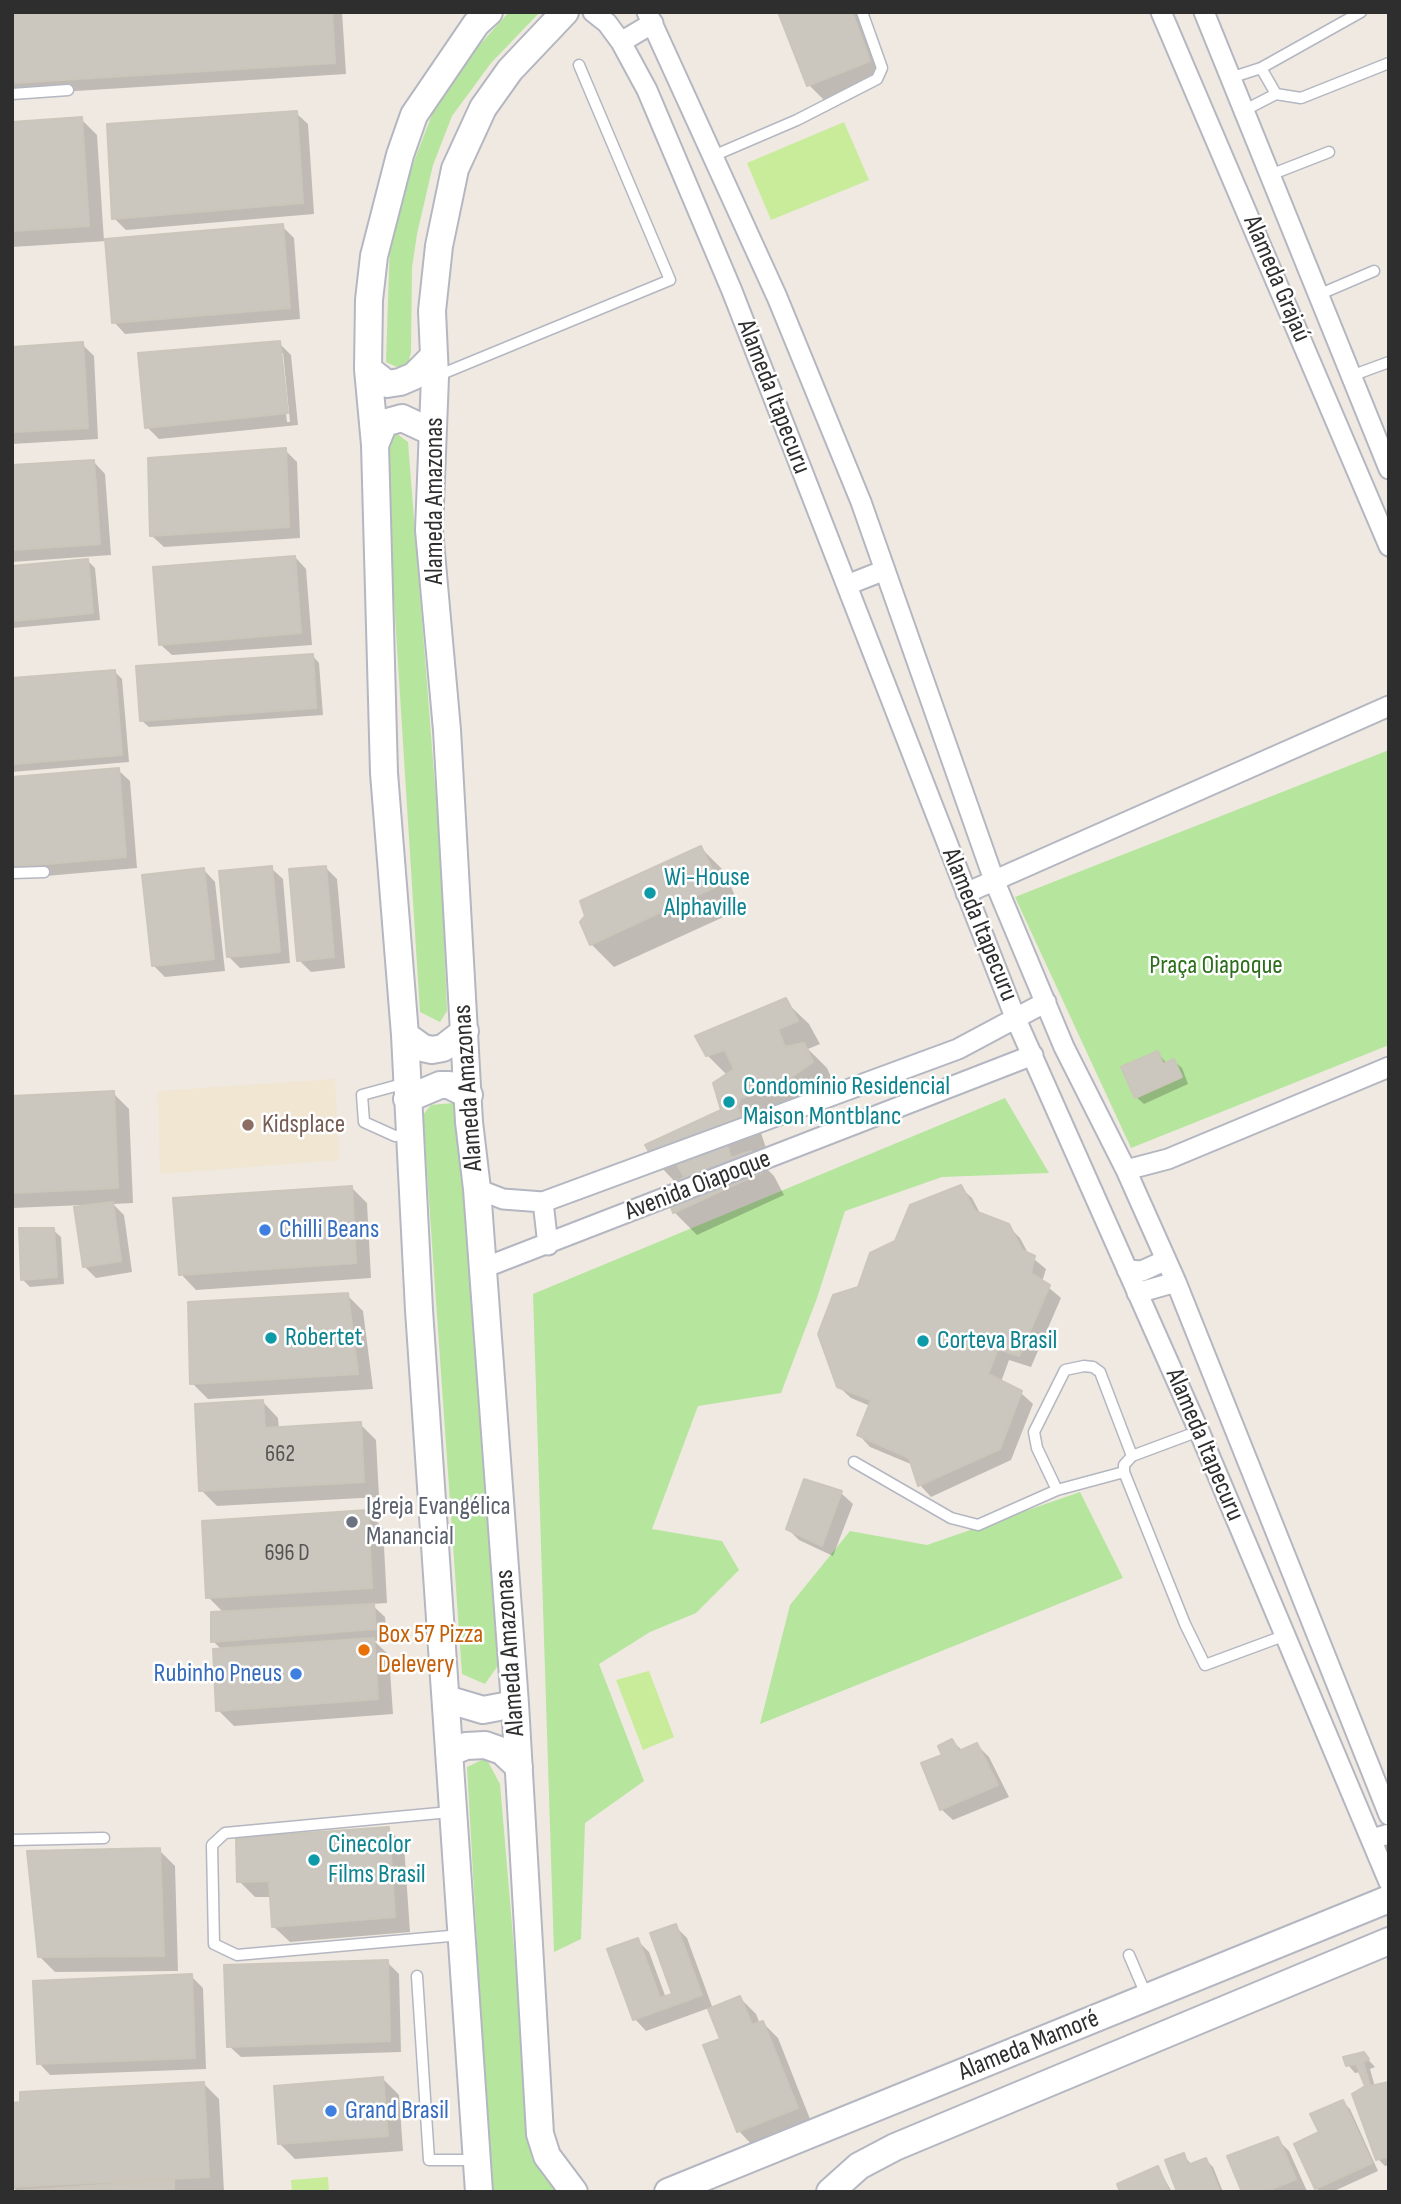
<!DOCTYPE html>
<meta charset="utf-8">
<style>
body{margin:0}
#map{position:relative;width:1401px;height:2204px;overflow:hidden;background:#efe9e1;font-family:"Sofia Sans Condensed",sans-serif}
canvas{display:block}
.frame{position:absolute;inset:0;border:14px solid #2e2e2e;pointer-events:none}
</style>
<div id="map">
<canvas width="1401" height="2204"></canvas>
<div class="frame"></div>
</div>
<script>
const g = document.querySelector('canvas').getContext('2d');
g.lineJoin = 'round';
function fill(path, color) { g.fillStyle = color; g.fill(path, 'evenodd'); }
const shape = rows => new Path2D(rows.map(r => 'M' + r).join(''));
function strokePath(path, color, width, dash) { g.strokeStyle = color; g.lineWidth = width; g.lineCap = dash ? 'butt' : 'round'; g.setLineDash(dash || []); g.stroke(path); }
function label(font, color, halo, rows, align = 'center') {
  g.font = font + ' "Sofia Sans Condensed",sans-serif'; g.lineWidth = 5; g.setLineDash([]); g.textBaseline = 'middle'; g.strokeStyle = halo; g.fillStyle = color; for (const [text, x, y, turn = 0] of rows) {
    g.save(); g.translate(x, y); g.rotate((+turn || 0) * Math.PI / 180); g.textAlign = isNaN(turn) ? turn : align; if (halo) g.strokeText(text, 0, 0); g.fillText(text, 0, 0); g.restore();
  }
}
fill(shape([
 [335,1079,339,1160,160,1174,158,1091]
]), '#f0e6d1');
fill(shape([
 [509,12,540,12,491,63,452,116,433,165,417,234,412,268,411,352,408,365,399,368,386,362,390,240,403,190,433,112,467,59],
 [389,428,408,442,441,862,447,1011,440,1022,420,1012,384,442],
 [1389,750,1389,1045,1131,1148,1015,897],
 [1005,1098,1049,1173,942,1177,845,1211,817,1298,781,1393,698,1406,652,1529,722,1541,739,1570,696,1613,650,1632,599,1664,644,1781,585,1823,581,1939,554,1952,533,1294],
 [453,1103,459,1120,499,1664,485,1684,462,1674,423,1115,431,1105],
 [1080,1492,1123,1578,760,1724,790,1605,850,1531,927,1545],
 [486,1758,500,1784,532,2159,557,2192,491,2192,467,1767]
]), '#b6e59e');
fill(shape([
 [844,122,869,180,771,220,747,163],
 [649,1671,674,1737,643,1750,616,1680],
 [328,2177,329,2192,292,2192,291,2180]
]), '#c9ec9a');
fill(shape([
 [12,12,342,12,346,74,12,95],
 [780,12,861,12,885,77,824,100,809,85],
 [296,113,308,124,314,214,126,230,114,218],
 [81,119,97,135,104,241,282,226,294,238,300,319,125,334,114,322,107,241,12,247,12,124],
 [279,343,291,355,298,425,159,439,147,427],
 [279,353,283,353,290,422,287,422],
 [82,344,94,356,98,439,12,444,12,348],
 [285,450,297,462,300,538,164,547,152,536],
 [94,462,105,474,111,555,12,562,12,467],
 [295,557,306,569,312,645,172,655,160,644],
 [88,561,95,568,100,620,12,628,12,568],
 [312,655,319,663,323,715,149,727,141,720],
 [114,671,122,679,129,762,12,772,12,680],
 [118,770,130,781,137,868,12,879,12,778],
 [701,848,724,871,741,909,614,967,591,944,587,917],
 [325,867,337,879,345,968,311,972,299,960],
 [271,868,283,879,290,963,240,968,228,956],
 [204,870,215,882,225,971,165,977,153,965],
 [785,1001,809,1024,820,1044,808,1049,827,1068,835,1086,760,1130,769,1157,759,1161,774,1176,784,1195,697,1235,674,1212,677,1184,661,1167,723,1111,728,1076,707,1055],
 [1158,1053,1167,1064,1174,1061,1182,1068,1188,1084,1144,1104,1136,1097],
 [113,1093,129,1109,133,1203,113,1204,124,1215,132,1272,96,1278,84,1266,83,1205,12,1208,12,1098],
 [960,1187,972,1198,981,1215,1008,1226,1020,1238,1029,1255,1046,1269,1042,1282,1061,1298,1031,1367,1009,1360,1001,1382,1021,1393,1033,1404,1011,1460,931,1497,920,1485,913,1465,870,1447,859,1435,870,1406,851,1398,838,1386,859,1288,897,1242],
 [352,1188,367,1203,371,1278,196,1290,181,1274],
 [53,1230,61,1237,64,1284,30,1287,22,1279],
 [347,1295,363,1311,373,1389,208,1399,192,1383],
 [263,1402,278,1418,279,1429,360,1424,376,1440,379,1497,217,1506,201,1490],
 [805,1481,841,1493,853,1504,833,1556,799,1540,788,1529],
 [367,1512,383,1528,387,1603,371,1604,385,1617,387,1640,374,1641,389,1655,393,1714,234,1726,218,1710,222,1650,213,1641,224,1613,208,1597],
 [952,1741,963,1751,977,1745,989,1757,1009,1797,953,1820,941,1809,944,1756],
 [388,1829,404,1845,410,1932,290,1942,274,1927,272,1897,255,1897,239,1881],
 [159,1850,175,1866,178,1971,55,1972,39,1956],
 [675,1926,687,1938,713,2009,740,1998,756,2014,760,2024,763,2023,778,2038,812,2124,754,2147,739,2131,705,2046,722,2040,709,2008,646,2031,635,2019,637,1940,649,1952,666,1998,674,1995],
 [387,1962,399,1974,401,2052,241,2057,229,2046],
 [191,1976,203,1988,206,2069,50,2075,39,2063],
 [1363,2054,1375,2067,1370,2069,1375,2087,1389,2084,1389,2165,1385,2166,1378,2159,1367,2087,1361,2072,1355,2073,1348,2065],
 [383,2079,399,2095,403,2151,295,2159,280,2144],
 [203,2083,219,2099,224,2192,18,2192,12,2186],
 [1343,2102,1350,2109,1378,2171,1332,2192,1320,2192,1316,2188,1321,2133],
 [1277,2139,1289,2151,1307,2191,1244,2192],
 [1183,2155,1192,2165,1206,2160,1213,2167,1223,2192,1179,2192],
 [1158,2168,1172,2192,1122,2192]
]), '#0003');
const building = shape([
 [12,12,332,12,335,63,12,83,12,12],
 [778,12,852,12,870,61,807,86,778,12],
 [297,111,303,203,112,219,107,124,297,111],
 [82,117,89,226,12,231,12,122,82,117],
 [283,224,290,308,112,323,105,239,283,224],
 [280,341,288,413,145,428,138,353,280,341],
 [83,342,88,428,12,432,12,347,83,342],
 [286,448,289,527,150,536,148,458,286,448],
 [94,460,100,544,12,550,12,465,94,460],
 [295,556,301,633,159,645,153,567,295,556],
 [88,559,93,613,12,621,12,566,88,559],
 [313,654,316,708,140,721,136,666,313,654],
 [115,670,122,755,12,764,12,678,115,670],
 [119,768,126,857,12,867,12,777,119,768],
 [701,846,719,885,590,945,580,922,585,916,580,901,701,846],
 [272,866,280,952,227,957,219,871,272,866],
 [326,866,334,957,297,961,289,869,326,866],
 [204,868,214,959,152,966,142,875,204,868],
 [786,998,798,1021,778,1029,785,1047,804,1043,813,1062,773,1090,741,1098,737,1106,746,1133,726,1142,731,1158,751,1151,762,1172,673,1213,665,1190,684,1177,676,1162,659,1168,645,1145,721,1110,713,1083,734,1069,725,1050,706,1056,695,1036,786,998],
 [1158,1051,1163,1064,1174,1059,1182,1077,1135,1098,1121,1067,1158,1051],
 [114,1091,118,1188,12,1193,12,1096,114,1091],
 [961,1185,975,1211,1009,1224,1022,1250,1035,1256,1031,1273,1050,1285,1019,1356,998,1349,988,1374,1022,1391,1000,1449,918,1486,909,1458,857,1435,871,1400,837,1387,818,1334,833,1295,858,1287,870,1253,895,1241,910,1205,961,1185],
 [352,1186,356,1263,179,1275,173,1198,352,1186],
 [113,1202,121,1261,83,1267,74,1207,113,1202],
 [19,1228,54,1228,57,1277,21,1280,19,1228],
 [348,1293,358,1374,190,1384,188,1302,348,1293],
 [263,1400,265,1428,361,1422,364,1482,199,1491,195,1404,263,1400],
 [804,1479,842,1491,822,1546,786,1529,804,1479],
 [368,1510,372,1588,206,1598,202,1521,368,1510],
 [374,1604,376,1629,211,1642,211,1612,374,1604],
 [374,1638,378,1699,216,1711,213,1649,374,1638],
 [952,1739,959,1751,977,1743,998,1785,940,1810,921,1763,942,1755,938,1746,952,1739],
 [389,1827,395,1917,272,1927,269,1881,237,1882,236,1838,389,1827],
 [160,1848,164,1956,38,1957,27,1851,160,1848],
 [676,1924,702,1995,633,2020,607,1949,638,1938,660,1998,672,1994,650,1933,676,1924],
 [388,1960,390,2041,227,2047,224,1965,388,1960],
 [192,1974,195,2058,37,2064,33,1981,192,1974],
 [740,1996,752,2025,763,2021,798,2108,737,2132,703,2045,720,2039,708,2009,740,1996],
 [1364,2052,1369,2059,1363,2062,1370,2086,1389,2082,1389,2156,1376,2160,1352,2094,1365,2086,1356,2064,1346,2066,1343,2057,1364,2052],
 [383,2077,388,2136,278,2144,274,2086,383,2077],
 [204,2082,209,2177,12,2187,12,2103,20,2102,20,2092,204,2082],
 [1343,2100,1372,2163,1315,2189,1294,2144,1319,2132,1310,2114,1343,2100],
 [1278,2137,1296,2179,1265,2192,1242,2192,1227,2156,1278,2137],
 [1184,2153,1188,2165,1206,2158,1220,2192,1177,2192,1165,2160,1184,2153],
 [1158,2166,1169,2192,1120,2192,1117,2184,1158,2166],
 [174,2180,174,2192,12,2192,12,2191,174,2180]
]);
fill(building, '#cbc7bf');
strokePath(building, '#cbc5ba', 2);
const service = shape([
 [1261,68,1361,12],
 [1230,78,1261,68,1276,94,1245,110],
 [12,94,68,90],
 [1276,94,1301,98,1389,63],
 [713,156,797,120,877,79,882,68,862,12],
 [1270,175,1329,152],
 [1318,295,1374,271],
 [437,376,670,280,579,65],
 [1351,376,1389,362],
 [12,873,44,872],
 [406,1083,362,1095,364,1122,395,1136,408,1135],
 [1199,1431,1132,1456,1124,1465,1124,1472,1185,1624,1205,1665,1286,1635],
 [854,1462,951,1518,978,1525,1057,1490,1124,1472],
 [1057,1490,1037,1448,1034,1432,1065,1370,1084,1366,1093,1367,1100,1372,1132,1456],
 [450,1812,225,1833,212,1845,214,1944,237,1955,461,1935],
 [12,1840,104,1838],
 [1129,1955,1147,1997],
 [417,1976,429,2160,476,2160]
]);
const minor = shape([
 [593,12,607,23,621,42,647,90,732,291,1015,1017,1199,1431,1389,1882],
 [647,12,777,297,861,502,994,880,1064,1047,1126,1170,1176,1282,1389,1815],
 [1161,12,1389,546],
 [1204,12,1389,469],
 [621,42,653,23],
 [847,585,885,570],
 [966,893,1389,706],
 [1126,1170,1168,1159,1389,1067],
 [477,1189,503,1199,543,1202,958,1049,1046,1002],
 [543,1202,548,1245],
 [481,1269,1033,1055],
 [1127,1270,1142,1271,1166,1260],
 [1137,1293,1176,1282],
 [1372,1839,1389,1834]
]);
const secondary = shape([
 [565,12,510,70,483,108,455,169,439,246,432,311,435,377,429,530,447,730,469,1122,477,1189,515,1704,540,2134,547,2156,574,2192],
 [368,369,387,384,400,382,414,376,434,356],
 [375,445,384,423,402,418,432,432],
 [405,1035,423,1048,432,1050,443,1048,465,1031],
 [407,1099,440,1085,449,1085,469,1095],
 [446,1699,483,1710,515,1704],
 [449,1753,466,1746,485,1745,502,1751,519,1767],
 [479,2192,419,1310,405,1035,384,773,375,445,368,369,369,300,374,256,400,155,414,115,476,24,489,12],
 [668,2192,1389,1899],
 [830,2192,859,2166,895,2147,1389,1941]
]);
strokePath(service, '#b4b7c1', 13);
strokePath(minor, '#b4b7c1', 23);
strokePath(secondary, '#b4b7c1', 30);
strokePath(service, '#fff', 10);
strokePath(minor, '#fff', 19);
strokePath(secondary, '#fff', 26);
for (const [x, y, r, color] of [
 [650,893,7,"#0f9aa8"],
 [729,1102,7,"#0f9aa8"],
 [248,1125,7,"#8d6e63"],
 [265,1230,7,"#3f7fe0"],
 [271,1338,7,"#0f9aa8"],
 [923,1341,7,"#0f9aa8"],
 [352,1522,7,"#6b7280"],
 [364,1650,7,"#e8710a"],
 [296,1674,7,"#3f7fe0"],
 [314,1860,7,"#0f9aa8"],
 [331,2111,7,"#3f7fe0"]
]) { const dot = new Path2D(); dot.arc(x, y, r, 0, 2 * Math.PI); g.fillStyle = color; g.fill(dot); strokePath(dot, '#fff', 2.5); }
label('23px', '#555452', null, [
 ["662",280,1455],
 ["696 D",287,1554]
]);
label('26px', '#2e2e2e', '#fff', [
 ["Alameda Grajaú",1276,279,67],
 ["Alameda Itapecuru",773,397,69],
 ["Alameda Amazonas",435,501,-90],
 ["Alameda Itapecuru",979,925,68],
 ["Alameda Amazonas",469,1088,-94],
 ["Avenida Oiapoque",698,1186,-21],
 ["Alameda Itapecuru",1204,1445,67],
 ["Alameda Amazonas",511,1653,-94],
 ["Alameda Mamoré",1029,2046,-22]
]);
label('26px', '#0d838f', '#fff', [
 ["Wi-House",664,878],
 ["Alphaville",664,908],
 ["Condomínio Residencial",743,1087],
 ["Maison Montblanc",743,1117],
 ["Robertet",285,1338],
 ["Corteva Brasil",937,1341],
 ["Cinecolor",328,1845],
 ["Films Brasil",328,1875]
], 'left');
label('26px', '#2c6e1b', '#fff', [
 ["Praça Oiapoque",1216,966]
]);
label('26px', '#785e54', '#fff', [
 ["Kidsplace",262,1125]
], 'left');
label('26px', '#366cbe', '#fff', [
 ["Chilli Beans",279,1230],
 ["Rubinho Pneus",282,1674,"right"],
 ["Grand Brasil",345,2111]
], 'left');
label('26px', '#5b616d', '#fff', [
 ["Igreja Evangélica",366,1507],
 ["Manancial",366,1537]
], 'left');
label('26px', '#c56008', '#fff', [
 ["Box 57 Pizza",378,1635],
 ["Delevery",378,1665]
], 'left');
</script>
